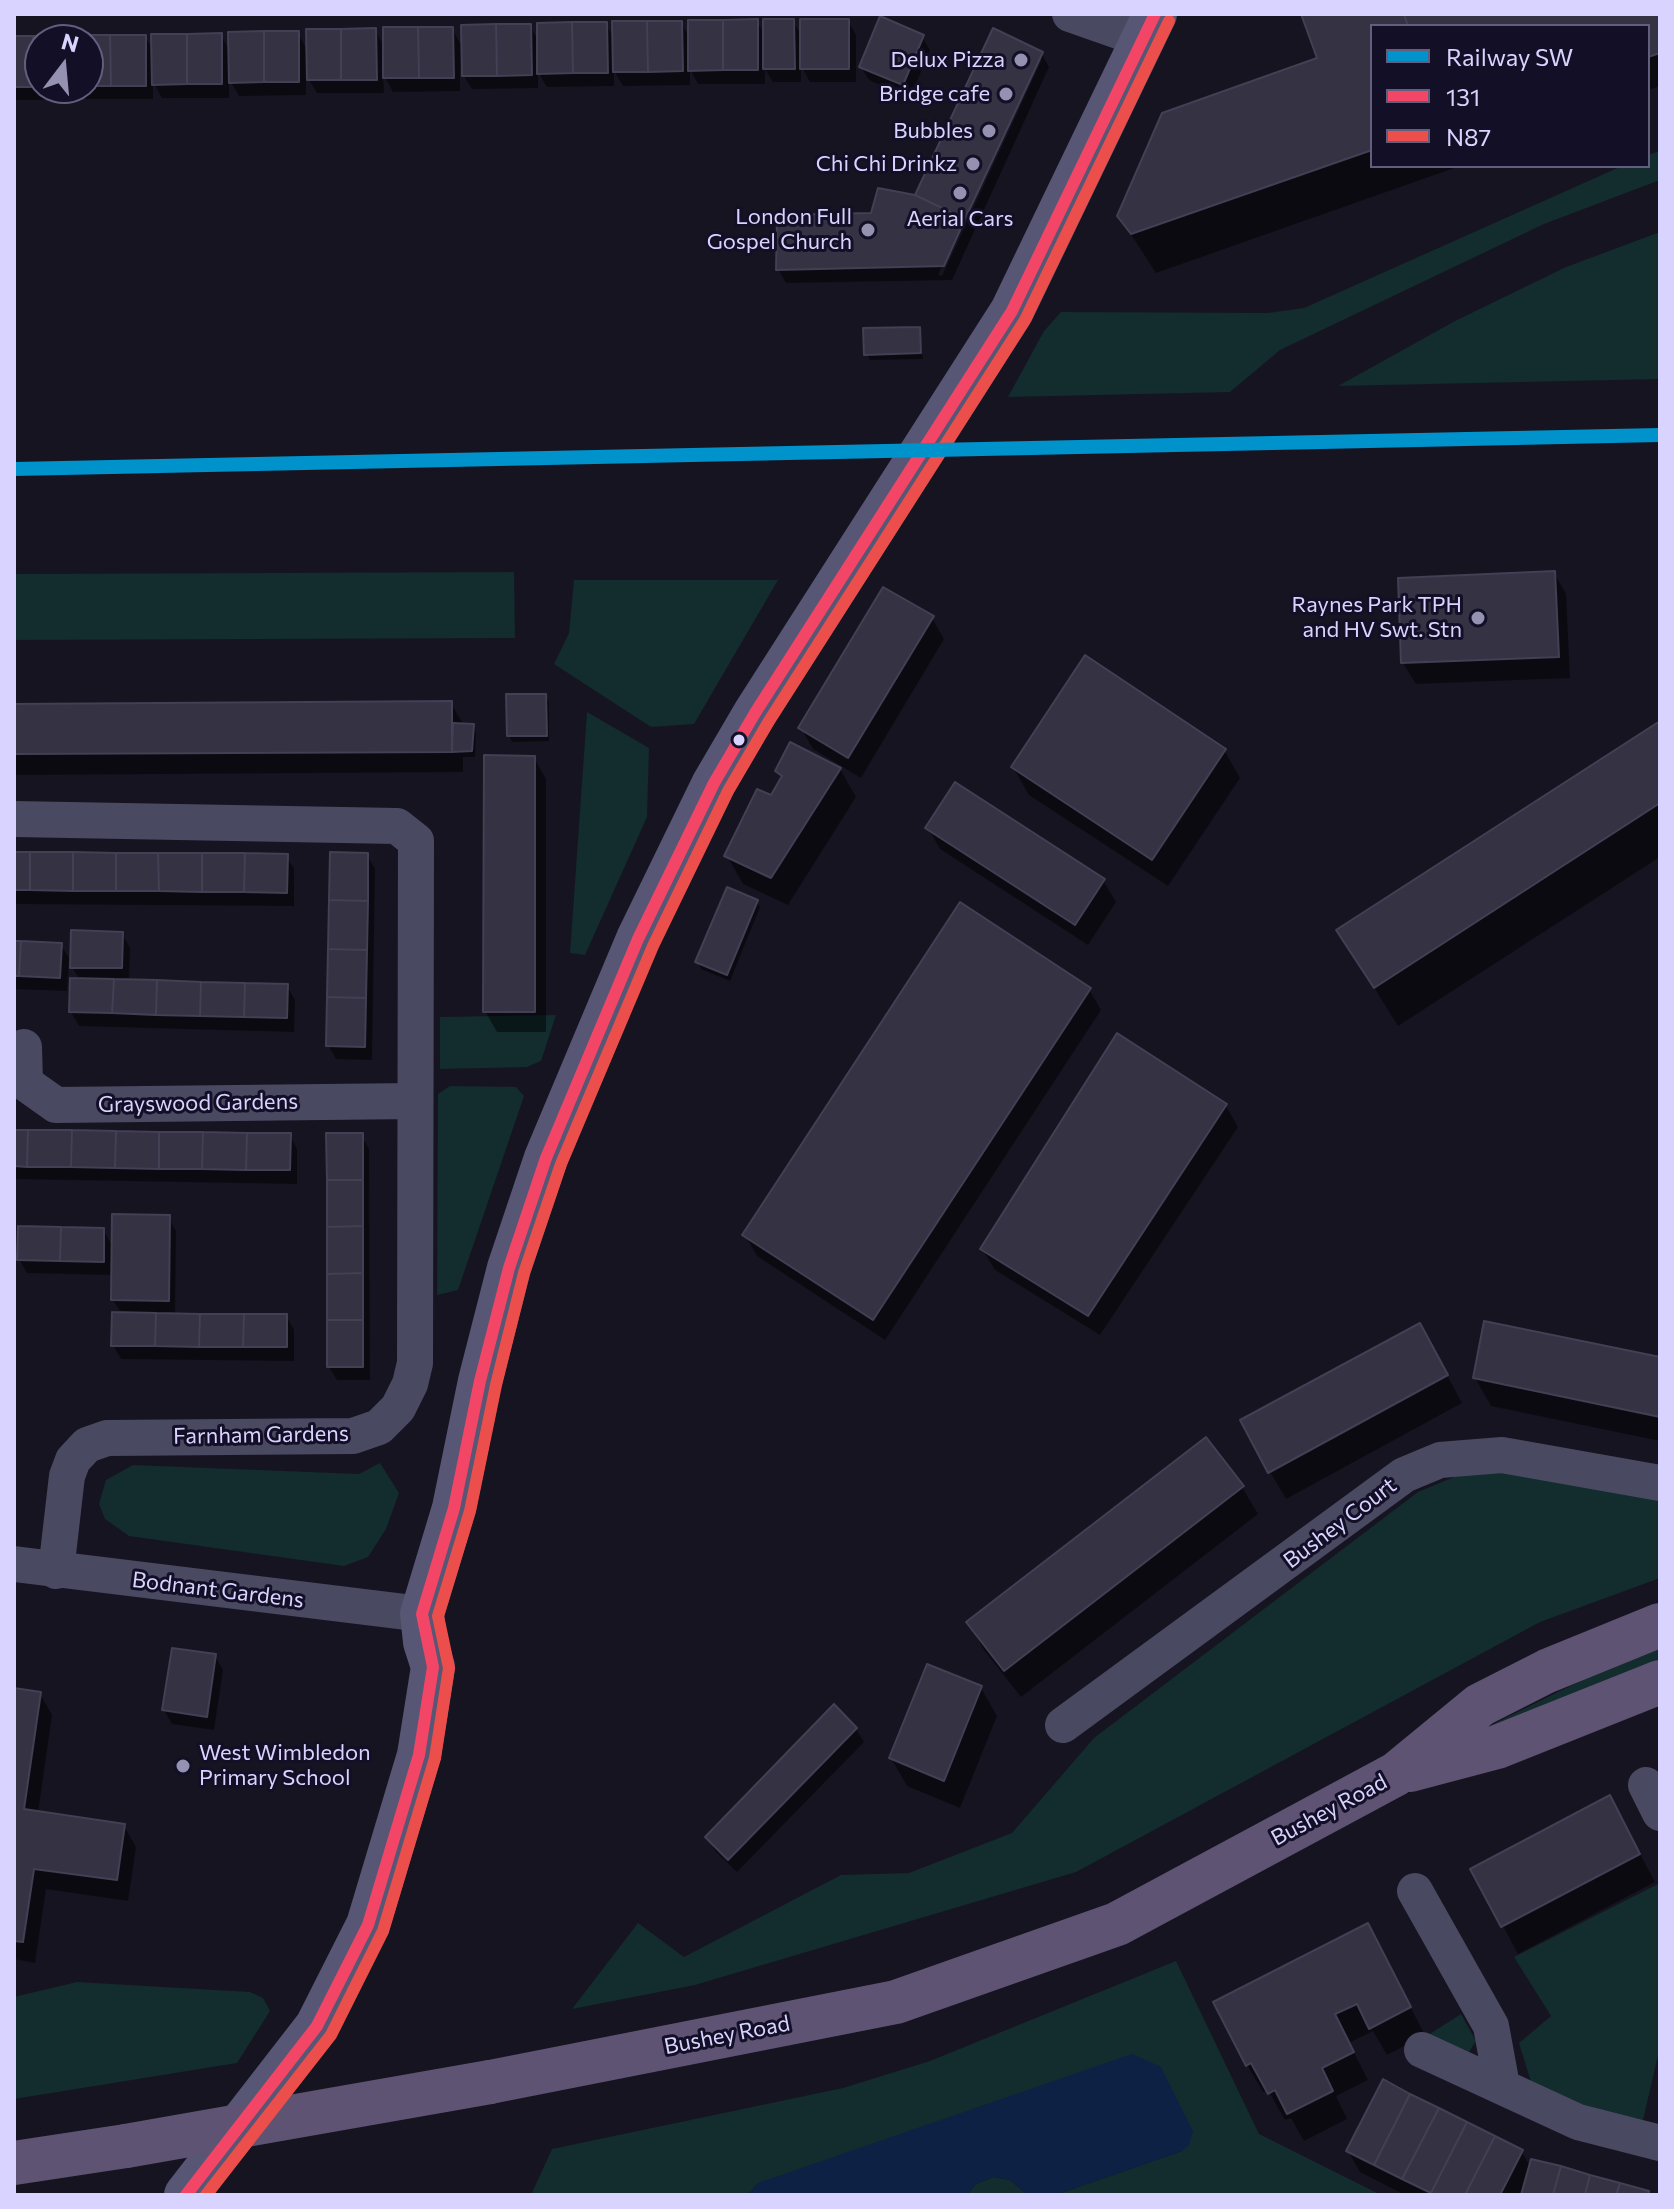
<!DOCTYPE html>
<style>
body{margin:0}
#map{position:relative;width:1674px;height:2209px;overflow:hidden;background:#161421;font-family:Commissioner,sans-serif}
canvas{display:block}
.frame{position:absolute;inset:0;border:16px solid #d9d4ff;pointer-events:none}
.legend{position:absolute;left:1370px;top:24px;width:280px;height:144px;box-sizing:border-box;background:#130f26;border:2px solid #625e7d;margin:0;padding:10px 14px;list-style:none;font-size:24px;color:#d9d4ff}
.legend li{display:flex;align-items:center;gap:16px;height:40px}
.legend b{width:40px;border:2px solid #625e7d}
.north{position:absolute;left:24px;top:24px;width:80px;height:80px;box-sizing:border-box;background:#130f26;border:2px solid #625e7d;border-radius:50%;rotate:16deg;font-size:22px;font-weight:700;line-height:32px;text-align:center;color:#d9d4ff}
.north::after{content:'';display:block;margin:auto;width:28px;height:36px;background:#9591b1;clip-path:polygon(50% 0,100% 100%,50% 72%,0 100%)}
</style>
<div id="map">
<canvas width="1674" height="2209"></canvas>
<div class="frame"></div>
<ul class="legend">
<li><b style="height:10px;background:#0092cb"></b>Railway SW</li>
<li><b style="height:10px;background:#f34667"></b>131</li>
<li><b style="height:10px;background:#ec4f4b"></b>N87</li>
</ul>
<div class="north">N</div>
</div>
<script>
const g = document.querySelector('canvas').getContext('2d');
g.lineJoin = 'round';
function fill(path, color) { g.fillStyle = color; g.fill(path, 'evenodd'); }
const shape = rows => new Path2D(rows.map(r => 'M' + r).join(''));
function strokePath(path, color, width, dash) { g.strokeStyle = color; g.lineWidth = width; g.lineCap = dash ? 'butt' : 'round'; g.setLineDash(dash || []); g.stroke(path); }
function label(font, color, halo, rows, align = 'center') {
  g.font = font + ' Commissioner,sans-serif'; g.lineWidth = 6; g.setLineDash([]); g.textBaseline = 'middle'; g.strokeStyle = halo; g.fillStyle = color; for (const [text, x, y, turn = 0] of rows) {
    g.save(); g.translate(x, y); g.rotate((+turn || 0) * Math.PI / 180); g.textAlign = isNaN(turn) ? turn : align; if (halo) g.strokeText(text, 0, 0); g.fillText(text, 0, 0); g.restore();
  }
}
fill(shape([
 [1660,151,1660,180,1544,224,1280,350,1230,392,1008,397,1044,331,1061,312,1268,313,1304,308,1622,166,1648,166,1648,155],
 [1660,232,1660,379,1338,386,1455,321,1566,267],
 [514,572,515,638,14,640,14,574],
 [574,580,778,580,694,724,651,727,554,664,569,633],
 [587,712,649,748,647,817,585,955,570,953],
 [556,1015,541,1061,527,1067,440,1069,440,1017],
 [450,1086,516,1087,524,1096,458,1290,437,1295,438,1094],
 [380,1463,399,1493,386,1529,368,1557,344,1566,129,1536,105,1519,99,1504,106,1480,133,1465,359,1474],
 [1520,1467,1660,1498,1660,1578,1540,1622,1076,1872,695,1985,572,2009,638,1923,684,1957,841,1875,909,1873,1012,1833,1094,1738,1418,1492,1466,1472],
 [1660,1647,1660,1662,1489,1726,1611,1666],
 [1660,1883,1660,2047,1643,2120,1584,2107,1532,2085,1519,2043,1551,2016,1514,1957],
 [1176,1961,1259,2134,1381,2195,1055,2195,1182,2151,758,2183,748,2195,531,2195,552,2149,843,2088,930,2061],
 [77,1982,250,1992,263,1998,270,2011,237,2063,14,2099,14,1997],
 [1461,2014,1476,2041,1469,2052,1425,2037],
 [993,2177,1010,2180,1028,2195,967,2195,976,2184]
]), '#132c2d');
fill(shape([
 [1132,2054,1161,2067,1193,2131,1189,2145,1182,2151,1055,2195,1028,2195,1010,2180,993,2177,976,2184,967,2195,748,2195,758,2183]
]), '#0d2144');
fill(shape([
 [1303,14,1660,14,1660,86,1648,90,1648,26,1372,26,1372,166,1460,166,1156,273,1119,216,1319,59],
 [757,21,765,35,793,21,802,37,848,21,856,35,856,82,810,82,801,66,801,82,773,82,765,69,765,84,698,84,690,69,690,85,623,86,614,71,614,86,547,87,538,72,538,88,472,89,460,70,460,91,393,92,383,74,384,93,317,93,306,75,306,95,239,96,229,79,229,98,162,98,153,82,153,99,85,99,79,88,88,88,88,40,77,40,145,37,154,52,221,35,231,53,298,33,308,52,375,30,385,48,452,29,463,48,530,26,539,42,606,24,614,39,681,23,690,38],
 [922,37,930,50,910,98,869,80,861,67],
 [14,38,69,40,40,40,40,88,76,88,76,100,14,100],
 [1041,53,1049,67,952,280,786,283,778,269,872,215,917,197],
 [1037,59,1042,59,942,276,938,275],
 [919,329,923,359,870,360,866,354],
 [1554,573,1566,594,1570,678,1416,684,1403,663],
 [932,618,944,639,861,778,813,749,801,728],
 [545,696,549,702,549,741,512,742,509,735],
 [451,703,463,724,472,726,476,732,475,757,463,757,463,772,14,775,14,706],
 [1660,723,1660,857,1398,1026,1339,931],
 [1224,750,1240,778,1168,886,1029,795,1013,767],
 [534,758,546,779,546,1032,497,1032,485,1011],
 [839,767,856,797,788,905,743,884,727,856,772,797,782,779,777,770],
 [928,828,1103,880,1116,902,1088,945,940,849],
 [14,854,286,856,294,869,294,906,14,904],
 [367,855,375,869,372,1060,336,1059,328,1045],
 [756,901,760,907,730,981,701,969,698,962],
 [122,934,130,948,129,982,287,986,295,1000,294,1032,79,1026,71,1012,80,980,72,967],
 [14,943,61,945,69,958,67,991,14,989],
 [1089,989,1101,1010,885,1340,757,1256,745,1235],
 [1226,1106,1238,1127,1100,1335,995,1270,982,1249],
 [14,1131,290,1135,297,1149,297,1184,14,1179],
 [361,1135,369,1149,370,1380,337,1380,329,1367],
 [168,1217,176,1231,175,1315,286,1316,294,1330,294,1361,121,1359,113,1345,122,1314,113,1300,113,1275,27,1273,19,1259,103,1230,114,1248],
 [1435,1353,1462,1403,1286,1499,1270,1472],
 [1660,1359,1660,1441,1491,1406,1475,1378],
 [1242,1487,1258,1514,1021,1697,984,1650,968,1622],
 [215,1656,223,1670,214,1730,172,1724,164,1710],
 [981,1688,997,1716,960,1808,907,1786,891,1758],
 [14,1690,40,1694,52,1715,38,1813,124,1826,136,1847,128,1901,46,1889,35,1963,14,1959],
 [856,1729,864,1742,737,1872,715,1851,708,1837],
 [1625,1826,1655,1882,1518,1954,1473,1870],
 [1368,1926,1425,2035,1387,2055,1373,2031,1349,2043,1368,2080,1336,2096,1347,2119,1304,2141,1291,2118,1285,2120,1268,2090,1263,2092,1247,2065],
 [1348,2151,1522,2152,1531,2168,1532,2161,1655,2195,1405,2195,1360,2172]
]), '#0007');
const building = shape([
 [1301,14,1404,14,1408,26,1372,26,1372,150,1131,234,1117,216,1162,113,1317,58,1301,14],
 [1404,14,1660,14,1660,53,1648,57,1648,26,1408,26,1404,14],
 [880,16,924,35,903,85,859,67,880,16],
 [758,19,758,70,723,70,723,20,758,19],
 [763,19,794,19,795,69,763,69,763,19],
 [800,19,849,19,849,69,800,69,800,19],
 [688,20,723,20,723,70,688,71,688,20],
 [612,21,647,21,648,72,613,72,612,21],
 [647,21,682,21,683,71,648,72,647,21],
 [572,22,607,22,608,73,573,73,572,22],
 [572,22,573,73,537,74,537,23,572,22],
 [496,24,531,24,532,75,497,76,496,24],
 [496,24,497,76,462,76,461,25,496,24],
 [383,27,418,27,419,78,383,78,383,27],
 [418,27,453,27,454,78,419,78,418,27],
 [376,28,377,80,341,80,341,29,376,28],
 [993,28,1043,52,965,219,915,195,993,28],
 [306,29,341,29,341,80,307,80,306,29],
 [264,31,299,31,299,82,264,82,264,31],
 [264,31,264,82,229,83,228,32,264,31],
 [222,33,222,84,187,84,187,34,222,33],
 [151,34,187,34,187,84,152,85,151,34],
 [75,35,110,35,111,86,88,86,88,40,75,40,75,35],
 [110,35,146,35,146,86,111,86,110,35],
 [14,36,33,36,33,87,14,87,14,36],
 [33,36,69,36,69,40,40,40,40,87,33,87,33,36],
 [878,188,915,195,965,219,944,266,776,270,777,215,871,213,878,188],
 [920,327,921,353,864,355,863,328,920,327],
 [1555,571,1559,657,1401,663,1398,578,1555,571],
 [883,587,934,616,848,758,798,728,883,587],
 [1085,655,1226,749,1152,860,1011,767,1085,655],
 [506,694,546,694,547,736,507,736,506,694],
 [452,701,452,752,14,754,14,704,452,701],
 [1660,721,1660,803,1374,988,1336,930,1660,721],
 [453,723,474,724,472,751,452,752,453,723],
 [790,742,841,768,771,878,724,856,757,789,771,795,782,776,775,771,790,742],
 [484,755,535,756,535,1012,483,1012,484,755],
 [955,782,1105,879,1075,925,925,828,955,782],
 [14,852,30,852,30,890,14,890,14,852],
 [30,852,73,852,73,891,30,890,30,852],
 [73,852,116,853,116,891,73,891,73,852],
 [330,852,368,853,368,901,329,900,330,852],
 [116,853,158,853,159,891,116,891,116,853],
 [158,853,202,853,202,892,159,891,158,853],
 [202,853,245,853,244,892,202,892,202,853],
 [245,853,288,854,287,893,244,892,245,853],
 [727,887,758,900,727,975,695,962,727,887],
 [329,900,368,901,367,950,328,949,329,900],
 [960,902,1091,988,873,1320,742,1235,960,902],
 [71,930,123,932,122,968,70,968,71,930],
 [14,941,21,941,19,976,14,976,14,941],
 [21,941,62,943,60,978,19,976,21,941],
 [328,949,367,950,366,998,327,997,328,949],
 [70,978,114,979,112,1013,69,1012,70,978],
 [114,979,157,980,156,1015,112,1013,114,979],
 [157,980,201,982,200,1016,156,1015,157,980],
 [201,982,245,983,244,1017,200,1016,201,982],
 [245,983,288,984,287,1018,244,1017,245,983],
 [327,997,366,998,365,1047,326,1046,327,997],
 [1117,1033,1227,1104,1088,1316,980,1249,1117,1033],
 [14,1130,28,1130,27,1167,14,1166,14,1130],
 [28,1130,72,1130,71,1167,27,1167,28,1130],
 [72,1130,116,1131,115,1168,71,1167,72,1130],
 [116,1131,159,1132,159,1169,115,1168,116,1131],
 [159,1132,203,1132,202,1169,159,1169,159,1132],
 [203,1132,247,1133,246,1170,202,1169,203,1132],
 [247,1133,291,1133,290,1170,246,1170,247,1133],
 [326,1133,363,1133,363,1180,327,1180,326,1133],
 [327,1180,363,1180,363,1226,327,1227,327,1180],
 [112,1214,170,1215,169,1301,111,1300,112,1214],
 [18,1226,61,1227,60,1261,17,1260,18,1226],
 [363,1226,363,1273,327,1274,327,1227,363,1226],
 [61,1227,104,1228,104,1262,60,1261,61,1227],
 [363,1273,363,1320,327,1320,327,1274,363,1273],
 [112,1312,156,1313,155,1346,111,1346,112,1312],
 [156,1313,200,1314,199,1347,155,1346,156,1313],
 [200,1314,244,1314,243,1347,199,1347,200,1314],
 [244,1314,287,1314,287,1347,243,1347,244,1314],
 [327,1320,363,1320,363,1367,327,1367,327,1320],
 [1484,1321,1660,1357,1660,1417,1473,1378,1484,1321],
 [1420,1323,1448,1375,1268,1473,1240,1420,1420,1323],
 [1206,1437,1244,1486,1004,1671,966,1622,1206,1437],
 [172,1648,216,1654,207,1717,162,1710,172,1648],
 [927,1664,982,1686,944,1781,889,1758,927,1664],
 [14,1688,41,1692,24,1809,125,1824,117,1880,34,1869,23,1942,14,1941,14,1688],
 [834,1704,857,1728,728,1860,705,1837,834,1704],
 [1610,1795,1640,1854,1501,1927,1470,1869,1610,1795],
 [1368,1923,1411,2007,1369,2029,1357,2004,1335,2014,1354,2052,1322,2068,1333,2091,1287,2114,1275,2090,1268,2094,1251,2063,1246,2066,1213,2002,1368,1923],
 [1383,2079,1410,2094,1374,2165,1346,2151,1383,2079],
 [1410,2094,1439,2108,1402,2179,1374,2165,1410,2094],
 [1439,2108,1467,2122,1431,2193,1402,2179,1439,2108],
 [1467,2122,1495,2136,1465,2195,1434,2195,1431,2193,1467,2122],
 [1495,2136,1523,2150,1500,2195,1465,2195,1495,2136],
 [1531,2159,1561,2166,1553,2195,1521,2195,1531,2159],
 [1561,2166,1590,2175,1585,2195,1553,2195,1561,2166],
 [1590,2175,1620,2183,1616,2195,1585,2195,1590,2175],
 [1620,2183,1649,2191,1648,2195,1616,2195,1620,2183]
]);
fill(building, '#343243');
strokePath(building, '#433f54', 2);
strokePath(shape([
 [1070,14,1144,40],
 [14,819,397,826,416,841,415,1363,410,1384,398,1408,379,1427,353,1436,107,1438,87,1445,73,1460,67,1476,56,1571],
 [24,1047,25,1083,56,1105,414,1101],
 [14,1564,422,1614],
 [1063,1725,1404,1475,1440,1460,1502,1455,1660,1483],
 [1646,1785,1660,1813],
 [1415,1891,1491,2026,1502,2086],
 [1422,2050,1578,2122,1660,2143]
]), '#4a4962', 36);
strokePath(shape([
 [186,2195,317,2026,368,1925,419,1755,433,1667,425,1642,422,1614,454,1508,480,1381,509,1268,546,1158,638,939,714,783,755,713,1012,311,1155,14]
]), '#575674', 44);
strokePath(shape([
 [1410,1770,1497,1747,1660,1682],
 [490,2082,896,2002,1117,1924,1396,1774,1480,1705,1547,1671,1660,1625],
 [14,2163,126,2146]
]), '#5e5373', 44);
strokePath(shape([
 [126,2146,490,2082]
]), '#5e5373', 44);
strokePath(shape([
 [186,2195,317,2026,368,1925,419,1755,433,1667,422,1614,454,1508,480,1381,509,1268,546,1158,638,939,714,783,755,713,1012,311,1155,14]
]), '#f34667', 12);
strokePath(shape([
 [206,2195,331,2035,383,1931,435,1758,449,1668,438,1616,470,1511,496,1385,524,1273,561,1164,653,946,728,791,769,721,1025,320,1169,21]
]), '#ec4f4b', 12);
strokePath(shape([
 [14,469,1660,435]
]), '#0092cb', 14);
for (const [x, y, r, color] of [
 [1021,60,8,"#9591b1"],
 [1006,94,8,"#9591b1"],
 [989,131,8,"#9591b1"],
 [973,164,8,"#9591b1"],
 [960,193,8,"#9591b1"],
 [868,230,8,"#9591b1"],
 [1478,618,8,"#9591b1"],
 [739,740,7,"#d9d4ff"],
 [183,1766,8,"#9591b1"]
]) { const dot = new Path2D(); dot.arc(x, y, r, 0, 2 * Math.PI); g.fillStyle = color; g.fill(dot); strokePath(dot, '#130f26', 3); }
label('22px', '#d9d4ff', '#130f26', [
 ["Delux Pizza",1005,60],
 ["Bridge cafe",990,94],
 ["Bubbles",973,131],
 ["Chi Chi Drinkz",957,164],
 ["London Full",852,217],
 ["Gospel Church",852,242],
 ["Aerial Cars",960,219,"center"],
 ["Raynes Park TPH",1462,605],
 ["and HV Swt. Stn",1462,630],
 ["West Wimbledon",199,1753,"left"],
 ["Primary School",199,1778,"left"]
], 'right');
label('22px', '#d9d4ff', '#130f26', [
 ["Grayswood Gardens",198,1103,-1],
 ["Farnham Gardens",261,1435,-1],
 ["Bushey Court",1340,1523,-37],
 ["Bodnant Gardens",218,1590,7],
 ["Bushey Road",1329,1810,-28],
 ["Bushey Road",727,2035,-11]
]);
</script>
